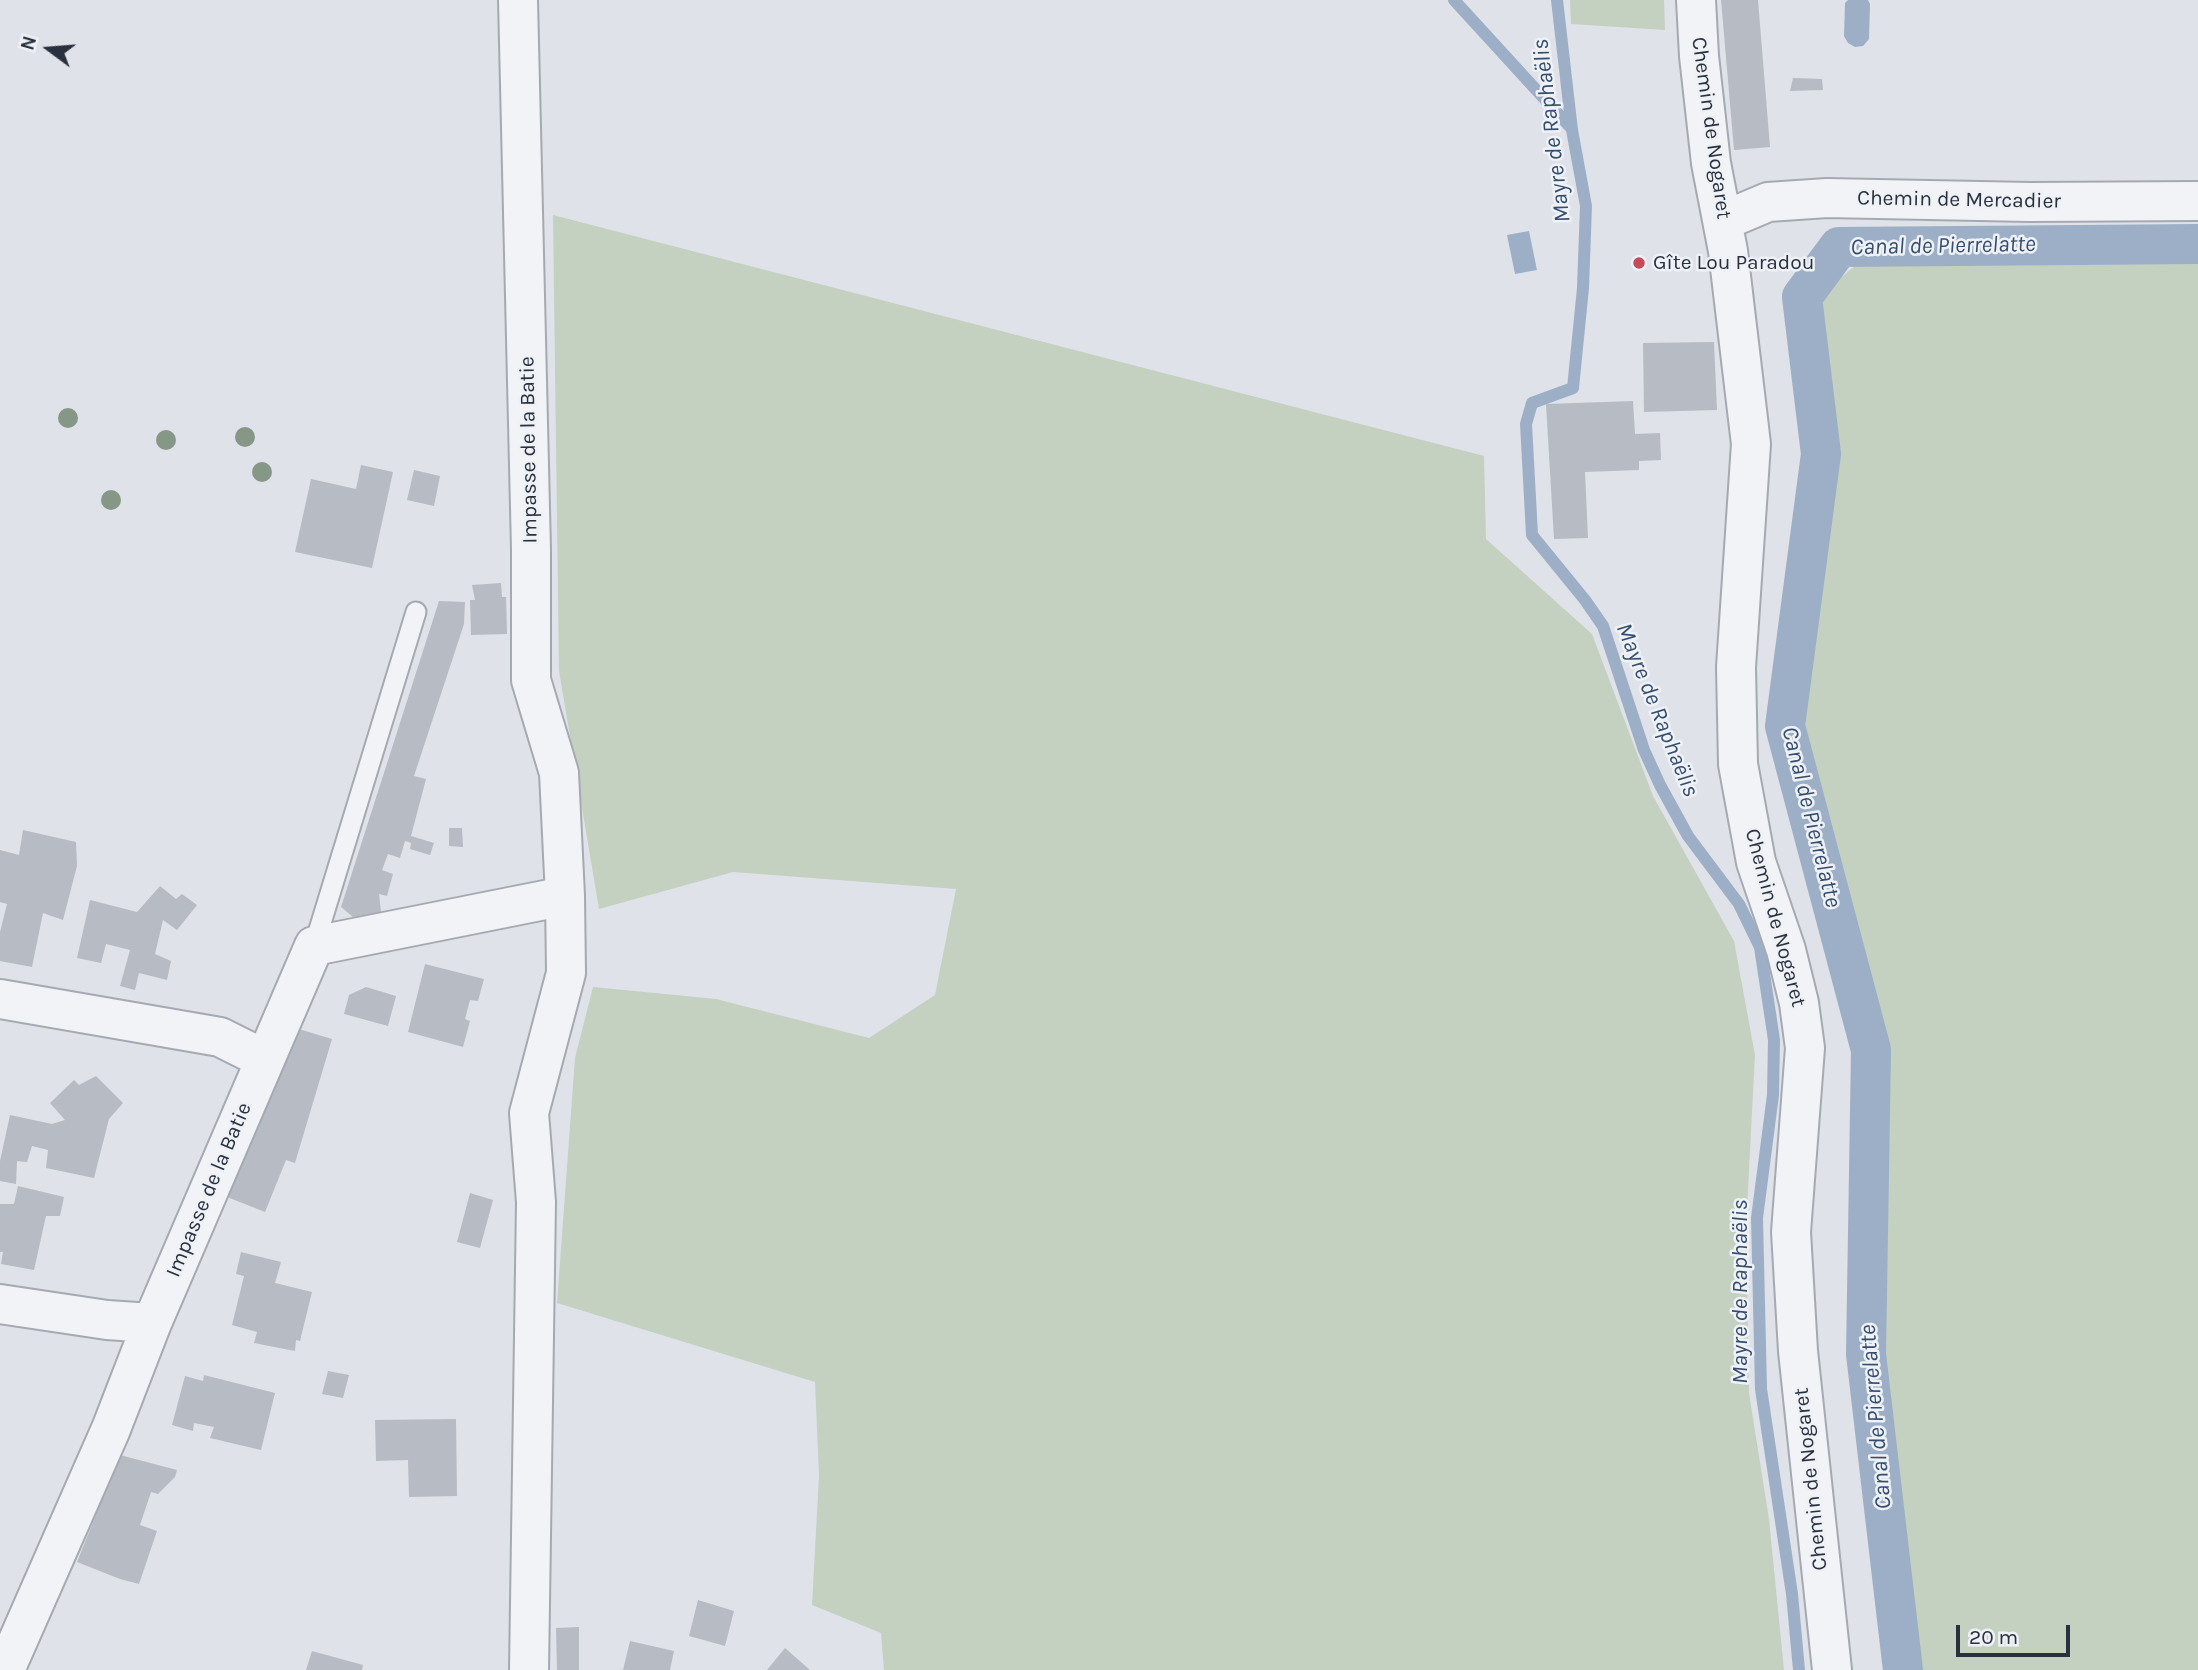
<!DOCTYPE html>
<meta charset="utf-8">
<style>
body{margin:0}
#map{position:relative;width:2198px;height:1670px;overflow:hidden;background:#dfe2e8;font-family:Karla,sans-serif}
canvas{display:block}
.north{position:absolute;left:14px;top:14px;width:70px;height:70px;-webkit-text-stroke:5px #eef1f5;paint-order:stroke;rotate:286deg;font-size:19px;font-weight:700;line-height:28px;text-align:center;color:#29303e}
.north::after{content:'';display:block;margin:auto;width:24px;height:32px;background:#29303e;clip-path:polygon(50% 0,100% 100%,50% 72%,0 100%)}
.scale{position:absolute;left:1956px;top:1625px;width:114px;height:32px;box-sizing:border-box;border:4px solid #29303e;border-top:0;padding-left:9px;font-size:21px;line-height:24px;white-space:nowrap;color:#29303e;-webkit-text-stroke:5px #eef1f5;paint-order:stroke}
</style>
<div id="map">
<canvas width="2198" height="1670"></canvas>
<div class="north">N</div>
<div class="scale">20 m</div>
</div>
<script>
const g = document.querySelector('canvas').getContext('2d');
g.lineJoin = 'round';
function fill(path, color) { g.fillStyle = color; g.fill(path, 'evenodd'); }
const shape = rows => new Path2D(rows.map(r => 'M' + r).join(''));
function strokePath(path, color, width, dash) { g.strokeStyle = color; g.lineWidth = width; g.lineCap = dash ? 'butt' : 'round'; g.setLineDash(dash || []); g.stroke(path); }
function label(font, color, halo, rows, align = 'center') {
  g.font = font + ' Karla,sans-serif'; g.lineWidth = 5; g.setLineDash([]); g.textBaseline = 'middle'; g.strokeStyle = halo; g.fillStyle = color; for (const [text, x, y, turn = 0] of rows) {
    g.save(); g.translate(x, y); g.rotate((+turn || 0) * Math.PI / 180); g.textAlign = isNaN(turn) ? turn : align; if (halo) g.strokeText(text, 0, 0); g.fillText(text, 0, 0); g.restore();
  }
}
fill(shape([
 [1570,0,1664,0,1665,30,1571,24],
 [553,215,1484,456,1486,539,1592,634,1653,796,1734,941,1755,1055,1746,1227,1749,1393,1769,1519,1784,1670,884,1670,881,1633,812,1605,819,1476,815,1382,557,1303,575,1058,593,987,716,999,869,1038,935,995,956,889,733,872,599,909,559,671],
 [2198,258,2198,1670,1916,1670,1875,1346,1883,1043,1801,733,1840,452,1816,299,1857,264]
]), '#c4d1c1');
fill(shape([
 [1848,0,1868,0,1870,4,1869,39,1863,46,1855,47,1848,43,1844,36,1845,3],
 [1529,231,1537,270,1515,274,1507,235]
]), '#9cafc6');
strokePath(shape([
 [1454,0,1572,129],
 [1557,0,1572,130,1586,206,1583,288,1573,388,1532,403,1526,424,1532,535,1585,600,1603,626,1644,750,1660,785,1688,836,1739,904,1760,947,1774,1040,1773,1095,1757,1218,1761,1389,1792,1594,1799,1670]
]), '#9cafc6', 12);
strokePath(shape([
 [1903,1670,1866,1354,1871,1050,1785,726,1821,454,1802,297,1839,247,2198,244]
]), '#9cafc6', 40);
fill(shape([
 [1721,0,1758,0,1770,147,1734,150],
 [1793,78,1822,79,1823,90,1790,91],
 [1714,342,1717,410,1644,412,1643,343],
 [1633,401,1635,434,1660,433,1661,460,1639,461,1639,470,1585,472,1588,538,1554,539,1546,404],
 [361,465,393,472,372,568,295,552,311,479,356,489],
 [414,470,440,476,434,506,407,500],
 [501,583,502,597,506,597,507,634,471,635,470,600,475,600,472,585],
 [439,601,465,602,464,624,414,776,426,779,411,836,434,843,430,855,410,849,411,843,405,841,400,858,388,854,382,870,393,874,387,896,379,894,381,912,353,917,341,907],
 [449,828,462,828,463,847,449,846],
 [23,830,76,842,77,866,63,920,43,913,32,967,0,961,0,932,7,904,0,902,0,850,19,855],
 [160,886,176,899,182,894,197,905,177,930,163,920,155,954,171,961,167,980,139,973,135,990,120,986,130,950,106,944,101,963,77,958,90,900,137,912],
 [425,964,484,979,478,1001,470,1000,465,1019,470,1021,463,1047,408,1032],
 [366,987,396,996,388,1026,344,1014,349,995],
 [292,1027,332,1039,295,1163,286,1160,265,1212,227,1197],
 [96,1076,123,1103,109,1119,94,1178,46,1168,48,1150,32,1146,27,1162,17,1161,16,1184,0,1181,0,1161,10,1115,52,1124,65,1120,50,1103,74,1080,79,1085],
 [18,1186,64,1197,60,1216,46,1216,34,1270,1,1264,3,1252,0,1252,0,1204,14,1204],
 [470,1193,493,1200,480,1248,457,1242],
 [241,1252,281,1262,275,1283,312,1292,300,1341,296,1340,295,1351,254,1343,257,1332,232,1325,244,1276,236,1274],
 [328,1371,349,1375,343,1398,322,1394],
 [204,1375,275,1393,261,1450,210,1438,214,1427,194,1423,193,1431,172,1425,185,1376,203,1381],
 [456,1419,457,1496,409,1497,408,1460,376,1461,375,1420],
 [120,1455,177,1470,175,1477,158,1494,151,1492,140,1525,157,1531,139,1584,120,1579,77,1562],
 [698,1600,734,1611,725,1646,689,1636],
 [579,1627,579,1670,557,1670,556,1628],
 [630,1641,674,1651,670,1670,623,1670],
 [785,1648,810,1670,767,1670],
 [312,1651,363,1665,362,1670,306,1670]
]), '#b7bbc4');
const lane = shape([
 [314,946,416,612]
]);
const street = shape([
 [518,0,531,550,531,680,559,773,565,896],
 [1696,0,1699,56,1711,163,1728,251,1751,444,1736,667,1738,764,1756,862,1786,950,1799,1003,1805,1048,1791,1232,1798,1351,1832,1670],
 [1723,221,1768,202,1827,198,2030,202,2198,201],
 [0,999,220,1037,264,1059],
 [0,1304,107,1320,152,1323],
 [5,1670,111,1429,152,1323,314,946,565,896,566,973,529,1113,536,1202,529,1670]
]);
strokePath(lane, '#a5a9b2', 23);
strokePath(street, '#a5a9b2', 42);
strokePath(lane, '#f2f3f6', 19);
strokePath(street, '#f2f3f6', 38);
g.fillStyle = '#869787';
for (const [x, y] of [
 [68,418],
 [245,437],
 [166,440],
 [262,472],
 [111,500]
]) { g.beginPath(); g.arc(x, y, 10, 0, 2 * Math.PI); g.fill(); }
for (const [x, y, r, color] of [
 [1639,263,7,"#c74a5a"]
]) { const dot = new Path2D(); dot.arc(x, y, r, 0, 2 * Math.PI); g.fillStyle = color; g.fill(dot); strokePath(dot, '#eef1f5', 2.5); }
label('21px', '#29303e', '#eef1f5', [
 ["Chemin de Nogaret",1711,128,82],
 ["Chemin de Mercadier",1959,200,1],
 ["Impasse de la Batie",529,450,-91],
 ["Chemin de Nogaret",1775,918,75],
 ["Impasse de la Batie",209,1190,-67],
 ["Chemin de Nogaret",1811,1479,-96]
]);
label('21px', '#29303e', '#eef1f5', [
 ["Gîte Lou Paradou",1653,263]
], 'left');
label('italic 23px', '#354e6f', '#eef1f5', [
 ["Mayre de Raphaëlis",1552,131,-97],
 ["Canal de Pierrelatte",1943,246,-1],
 ["Mayre de Raphaëlis",1657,710,68],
 ["Canal de Pierrelatte",1811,817,76],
 ["Mayre de Raphaëlis",1740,1292,-90],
 ["Canal de Pierrelatte",1876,1417,-95]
]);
</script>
